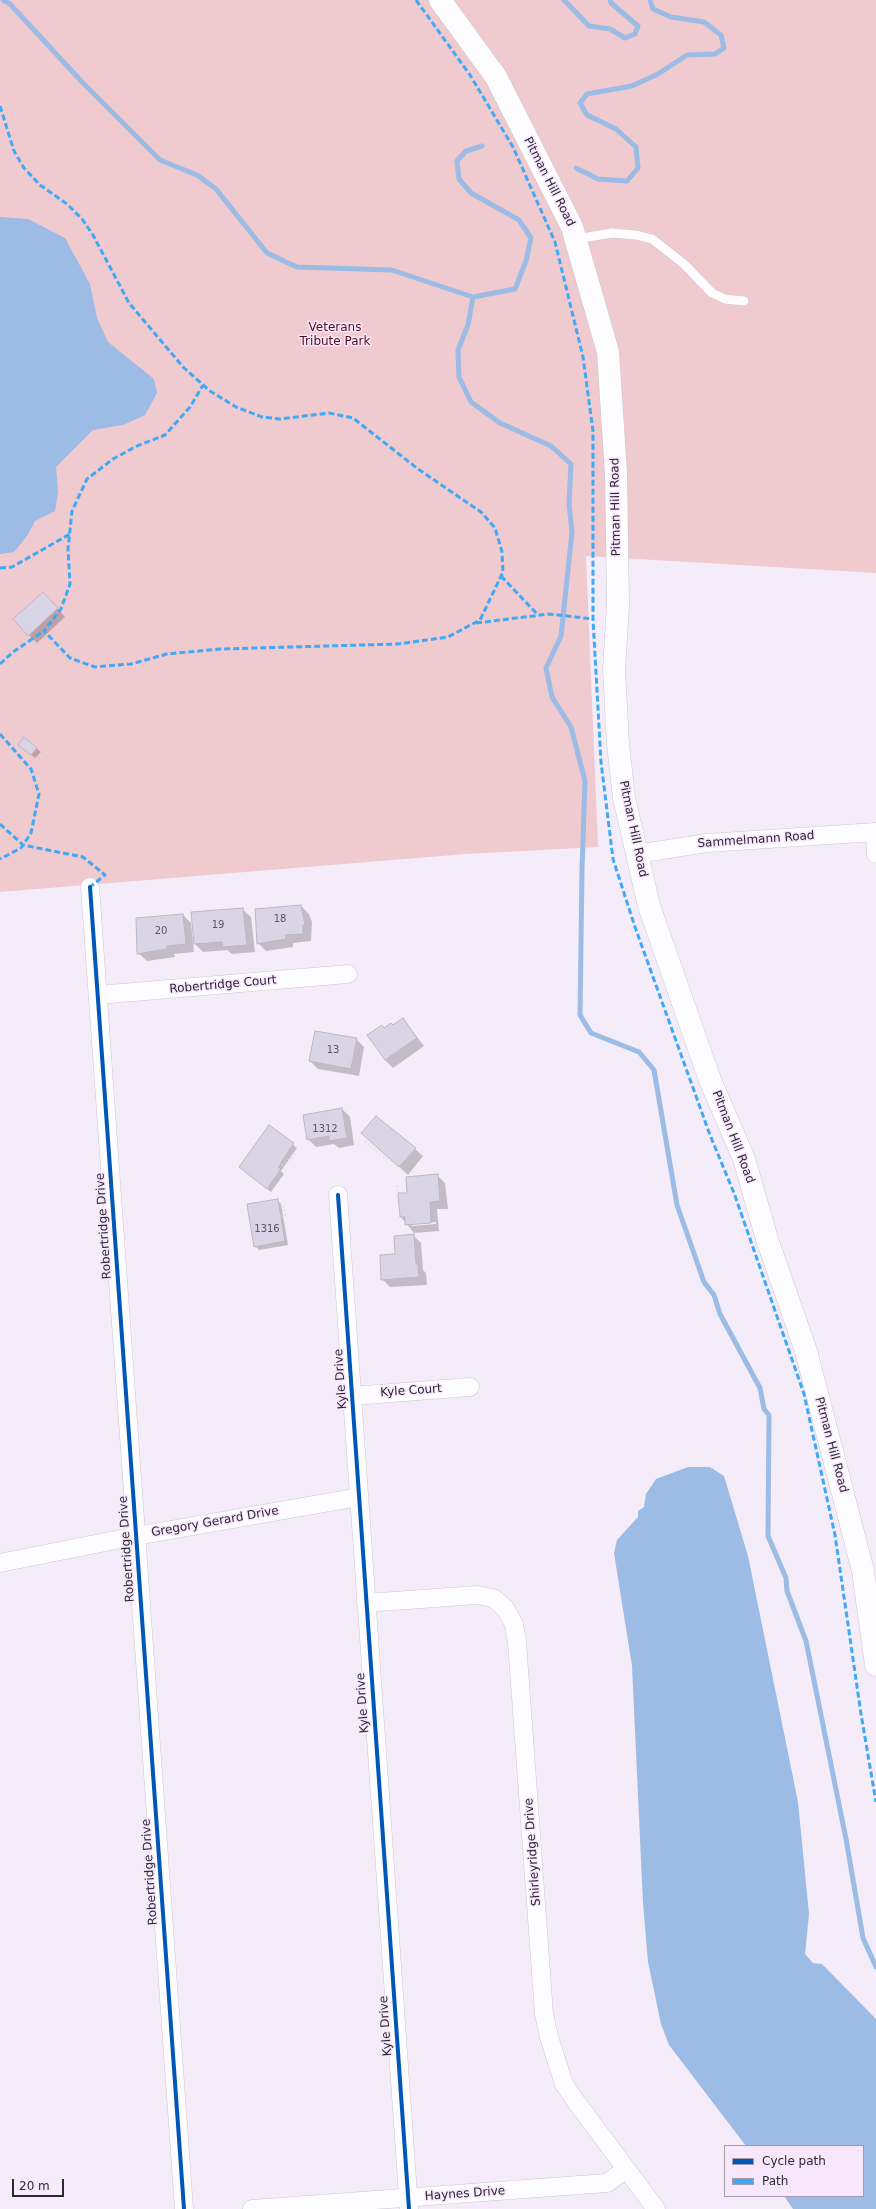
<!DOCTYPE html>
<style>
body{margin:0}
#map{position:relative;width:876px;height:2209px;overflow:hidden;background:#f4ecf8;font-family:"DejaVu Sans",sans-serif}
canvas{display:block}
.legend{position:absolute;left:724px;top:2145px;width:140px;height:52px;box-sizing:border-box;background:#f6e7fd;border:1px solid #a69aac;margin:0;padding:5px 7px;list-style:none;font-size:12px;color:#2f2732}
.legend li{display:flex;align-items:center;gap:8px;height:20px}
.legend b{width:20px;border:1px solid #a69aac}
.scale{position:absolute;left:12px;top:2179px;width:52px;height:18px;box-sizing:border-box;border:2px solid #2f2732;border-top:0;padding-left:5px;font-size:12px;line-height:14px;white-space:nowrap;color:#2f2732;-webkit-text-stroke:3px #f6e7fd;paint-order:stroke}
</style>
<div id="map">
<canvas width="876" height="2209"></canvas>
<ul class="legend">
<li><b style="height:5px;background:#0057b8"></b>Cycle path</li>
<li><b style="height:5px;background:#3fa9f5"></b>Path</li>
</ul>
<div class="scale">20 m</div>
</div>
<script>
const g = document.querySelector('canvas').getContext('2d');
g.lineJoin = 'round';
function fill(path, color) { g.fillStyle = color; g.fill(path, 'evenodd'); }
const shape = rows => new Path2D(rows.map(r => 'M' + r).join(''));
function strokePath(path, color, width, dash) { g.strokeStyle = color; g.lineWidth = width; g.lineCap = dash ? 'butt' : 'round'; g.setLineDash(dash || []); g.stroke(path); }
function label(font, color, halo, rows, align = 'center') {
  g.font = font + ' "DejaVu Sans",sans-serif'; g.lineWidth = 3; g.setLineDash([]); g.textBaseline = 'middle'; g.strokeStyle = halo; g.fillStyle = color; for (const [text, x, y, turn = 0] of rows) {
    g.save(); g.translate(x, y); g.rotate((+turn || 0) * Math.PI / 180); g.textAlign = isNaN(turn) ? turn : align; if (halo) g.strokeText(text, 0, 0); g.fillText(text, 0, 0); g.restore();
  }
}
fill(shape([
 [0,0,876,0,876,573,586,556,598,847,466,854,0,892]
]), '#efcacf');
fill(shape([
 [0,217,28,219,65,238,90,284,97,318,108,342,154,379,157,393,145,415,123,425,93,430,56,467,58,492,55,511,35,521,27,536,14,552,0,554],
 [688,1467,710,1467,724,1476,748,1556,798,1802,809,1914,805,1954,813,1963,822,1964,876,2019,876,2209,793,2209,784,2196,863,2196,863,2146,746,2146,669,2045,661,2024,648,1962,643,1903,632,1666,614,1553,617,1540,638,1517,638,1511,644,1507,646,1494,656,1479]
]), '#9cbbe5');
fill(shape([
 [51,601,65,617,37,643,29,635],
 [24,738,41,752,35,758,23,748],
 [301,906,309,914,312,922,311,941,293,943,293,947,266,951,258,943],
 [242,909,251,917,255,952,232,954,227,950,203,952,195,944],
 [183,915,191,923,194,952,174,954,175,957,147,961,138,953],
 [403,1019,424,1046,393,1068,385,1060,393,1026],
 [356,1039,364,1047,359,1076,318,1069,310,1061],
 [342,1109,350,1117,354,1145,339,1148,334,1144,316,1147,308,1139],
 [269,1126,297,1148,281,1171,284,1174,271,1192,244,1170],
 [392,1129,423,1156,408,1175,371,1141],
 [437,1175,445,1183,448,1209,437,1209,439,1231,414,1233,401,1217,408,1194],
 [436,1222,436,1224,412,1226,410,1224],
 [277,1200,281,1204,288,1245,259,1250,255,1246],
 [413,1235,421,1243,423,1270,426,1273,427,1285,390,1287,382,1279,396,1255]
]), '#0003');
strokePath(shape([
 [3,0,10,4,82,82,160,160,197,175,216,189,267,253,297,267,392,270,473,297,515,289,526,261,531,238,519,220,471,193,459,179,457,161,466,151,482,146],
 [564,0,589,26,610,29,625,38,635,34,638,26,611,3,610,0],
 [576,168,598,179,627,181,638,168,636,147,616,129,587,115,580,103,587,94,632,86,658,74,687,55,715,54,724,48,721,35,704,22,671,17,653,9,650,0],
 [473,297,468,325,458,350,459,377,471,402,500,423,551,446,571,464,569,504,572,532,561,636,546,668,552,697,571,727,585,781,582,869,580,1015,591,1033,639,1052,654,1070,677,1205,704,1282,714,1295,720,1314,760,1388,764,1409,769,1415,768,1536,786,1578,787,1591,806,1641,846,1839,863,1938,876,1967]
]), '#9cbbe5', 5);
const building = shape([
 [43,592,58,608,28,636,13,619,43,592],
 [24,737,37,748,31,755,18,745,24,737],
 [301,905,305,925,303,925,303,934,285,935,286,939,257,944,255,909,301,905],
 [243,908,247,945,223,947,222,942,194,944,191,912,243,908],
 [183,914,186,944,167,946,167,949,137,954,136,918,183,914],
 [403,1018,417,1038,385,1060,367,1035,382,1025,384,1028,391,1023,393,1025,403,1018],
 [315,1031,357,1038,351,1069,309,1061,315,1031],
 [342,1108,347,1138,329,1141,329,1136,307,1140,303,1115,342,1108],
 [376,1116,416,1148,399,1167,361,1133,376,1116],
 [269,1125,294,1143,278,1167,281,1169,267,1189,239,1167,269,1125],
 [438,1174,440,1201,430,1202,431,1223,405,1225,405,1217,400,1217,398,1193,407,1193,406,1177,438,1174],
 [278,1199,285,1241,254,1247,247,1204,278,1199],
 [414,1234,416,1264,418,1264,419,1277,381,1280,380,1255,395,1254,394,1236,414,1234]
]);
fill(building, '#d9d5e7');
strokePath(building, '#bbb7c2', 1);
const lane = shape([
 [576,239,612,233,636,235,652,239,684,264,712,293,725,299,744,301]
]);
const street = shape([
 [875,832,876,854],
 [637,854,707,843,876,832],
 [90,887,184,2209],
 [98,995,348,974],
 [338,1195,409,2209],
 [352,1396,470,1387],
 [0,1563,136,1536,359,1497],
 [366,1603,477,1595,493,1598,505,1608,514,1624,517,1642,544,2014,549,2037,564,2084,577,2103,656,2209],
 [252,2209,607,2183,626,2169]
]);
const secondary = shape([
 [440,0,496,77,572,227,608,352,616,473,618,604,614,670,618,744,624,798,649,906,710,1080,744,1159,767,1239,806,1351,863,1571,876,1665]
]);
strokePath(lane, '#cec7d1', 10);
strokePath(street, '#cec7d1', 19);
strokePath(secondary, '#cec7d1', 23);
strokePath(shape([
 [365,1141,386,1159,387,1157],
 [279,1164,281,1166,295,1154],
 [397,1186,398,1197],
 [281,1216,285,1215,283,1205]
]), '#dfdce0', 2.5, [1, 3]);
strokePath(lane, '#fdfcfe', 9);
strokePath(street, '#fdfcfe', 18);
strokePath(secondary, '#fdfcfe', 22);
strokePath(shape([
 [416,0,470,75,513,147,555,242,583,357,593,431,593,619,601,762,613,859,635,927,710,1135,734,1193,804,1394,835,1535,861,1714,876,1802],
 [0,106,14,151,24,168,40,185,67,204,82,219,93,235,129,303,184,368,210,391,236,407,262,417,280,419,329,413,353,418,418,469,481,512,495,528,502,552,503,572,480,620,448,637,398,644,220,649,167,654,131,664,95,667,70,658,44,631,61,609,70,584,68,549,72,511,87,479,113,459,137,446,165,435,190,407,203,385],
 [0,568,12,567,70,534],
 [501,576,538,615],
 [476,623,549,614,593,619],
 [0,664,13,652,44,631],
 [0,734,31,769,39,794,31,833,21,848,0,859],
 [0,824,23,845,83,857,105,875,90,887]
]), '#3fa9f5', 3, [6, 3]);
strokePath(shape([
 [90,887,184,2209],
 [338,1195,409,2209]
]), '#0057b8', 4);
label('10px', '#5a5460', null, [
 ["18",280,919],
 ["19",218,925],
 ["20",161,931],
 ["13",333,1050],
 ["1312",325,1129],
 ["1316",267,1229]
]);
label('12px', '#2f2732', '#f6e7fd', [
 ["Pitman Hill Road",549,182,63],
 ["Pitman Hill Road",616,507,-91],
 ["Pitman Hill Road",633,829,78],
 ["Sammelmann Road",756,840,-4],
 ["Robertridge Court",223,985,-5],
 ["Pitman Hill Road",733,1137,69],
 ["Robertridge Drive",104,1226,-94],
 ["Kyle Drive",341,1379,-94],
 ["Kyle Court",411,1391,-4],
 ["Pitman Hill Road",831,1445,75],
 ["Gregory Gerard Drive",215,1522,-10],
 ["Robertridge Drive",127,1549,-94],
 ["Kyle Drive",363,1703,-94],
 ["Shirleyridge Drive",533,1852,-94],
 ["Robertridge Drive",150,1872,-94],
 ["Kyle Drive",386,2026,-94],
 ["Haynes Drive",465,2194,-4]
]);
label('12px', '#550f18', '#f6e7fd', [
 ["Veterans",335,328],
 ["Tribute Park",335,342]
]);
</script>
